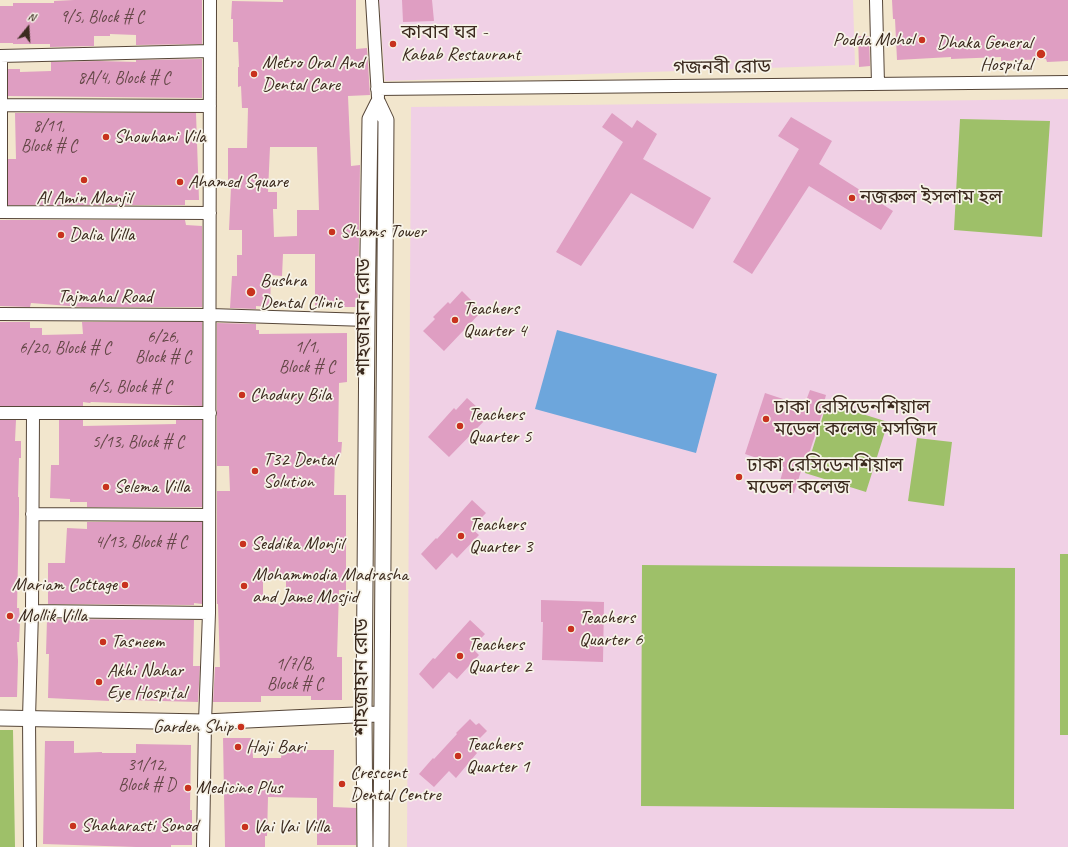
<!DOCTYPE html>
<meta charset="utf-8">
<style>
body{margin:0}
#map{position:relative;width:1068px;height:847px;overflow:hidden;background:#f2e6cd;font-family:Caveat,sans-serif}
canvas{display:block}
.north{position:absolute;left:8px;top:8px;width:40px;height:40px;-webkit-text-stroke:3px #f7f3e8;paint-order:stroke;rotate:18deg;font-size:11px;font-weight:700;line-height:16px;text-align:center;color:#3b2a1e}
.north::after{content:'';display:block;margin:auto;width:14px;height:18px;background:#3b2a1e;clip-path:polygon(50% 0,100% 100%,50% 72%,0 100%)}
</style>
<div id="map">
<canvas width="1068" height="847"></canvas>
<div class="north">N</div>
</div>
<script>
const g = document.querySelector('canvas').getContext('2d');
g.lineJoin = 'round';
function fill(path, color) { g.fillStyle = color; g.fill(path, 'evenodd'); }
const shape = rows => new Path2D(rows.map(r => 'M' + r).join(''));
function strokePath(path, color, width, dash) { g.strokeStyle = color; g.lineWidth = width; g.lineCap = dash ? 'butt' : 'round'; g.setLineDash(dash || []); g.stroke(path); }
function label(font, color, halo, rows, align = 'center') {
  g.font = font + ' Caveat,"Noto Sans Bengali",sans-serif'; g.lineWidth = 3.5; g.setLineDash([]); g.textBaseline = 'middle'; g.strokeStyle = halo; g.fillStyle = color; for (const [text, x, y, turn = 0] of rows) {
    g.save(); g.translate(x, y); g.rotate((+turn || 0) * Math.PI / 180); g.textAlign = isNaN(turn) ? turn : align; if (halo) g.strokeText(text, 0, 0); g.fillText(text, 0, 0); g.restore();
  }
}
fill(shape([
 [379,0,853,0,855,65,385,81],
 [1068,99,1068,847,407,847,411,107]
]), '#f0d0e5');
fill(shape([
 [960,119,1050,121,1042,237,954,230],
 [827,403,888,422,866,492,805,473],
 [917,438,952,442,944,506,908,501],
 [1060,554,1068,554,1068,735,1060,735],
 [642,565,1015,568,1014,809,641,806],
 [0,730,13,730,15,847,0,847]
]), '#9ec069');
fill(shape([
 [557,330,717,374,696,453,535,409]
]), '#6da6dc');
fill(shape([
 [74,0,202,0,202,44,136,45,136,35,110,34,110,36,94,36,94,46,50,47,50,44,13,44,13,43,0,43,0,6,13,6,13,3,54,3,54,1],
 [283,0,356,0,356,49,367,48,370,95,348,96,351,166,360,165,358,307,315,307,315,254,283,254,282,276,271,275,270,307,256,306,256,309,230,308,232,276,237,276,237,255,242,255,242,230,229,230,231,187,228,187,228,148,247,148,248,108,242,108,241,86,238,87,238,67,239,67,238,42,233,42,233,19,231,19,232,1,283,2],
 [270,147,317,147,319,210,297,210,297,236,274,237,273,209,277,209,277,192,268,192],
 [402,0,432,0,434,21,403,22],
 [892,0,1068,0,1068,61,1047,62,1046,59,1001,61,1001,57,951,59,951,57,897,60,895,19,893,19],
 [858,36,869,36,870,66,859,67],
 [202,59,202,98,8,96,8,69,20,69,20,72,51,71,51,62,99,61,136,62,136,60],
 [15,113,196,113,199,200,185,200,185,205,8,205,8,159,16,159],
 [612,113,632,128,637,120,657,134,643,159,711,198,693,229,631,193,581,266,556,252,623,142,602,127],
 [791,117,832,141,819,164,893,211,881,230,809,186,752,274,733,262,799,149,778,136],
 [0,220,185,220,186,225,202,226,202,307,82,307,31,303,30,307,0,306],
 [462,291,482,311,444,351,423,331,435,319,433,317,448,302,450,304],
 [0,322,30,322,30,328,42,328,42,335,83,334,82,322,202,322,202,406,91,402,90,403,83,402,83,406,0,406],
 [217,323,256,324,256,330,259,330,259,334,347,333,347,382,339,383,338,442,342,442,341,455,335,455,334,495,346,495,346,590,339,590,337,657,342,657,342,700,311,700,311,696,261,696,261,702,213,702,215,667,220,667,218,604,217,604,217,491,230,491,229,466,217,466],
 [263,579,286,579,286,604,263,603],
 [810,390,826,395,822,410,823,411,805,466,803,465,794,493,778,488,784,467,745,454,765,393,804,406],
 [467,398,488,417,449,457,428,437,454,408,456,410],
 [0,420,16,420,15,441,21,441,21,458,19,458,18,497,19,497,19,514,17,608,19,608,20,621,19,642,17,642,18,661,17,697,0,697],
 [59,420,83,420,83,426,176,424,176,420,202,420,202,507,87,507,87,502,70,502,70,499,50,498,51,465,59,465],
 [472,500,486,513,471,528,479,535,457,558,452,553,436,570,421,554,436,538,437,539],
 [87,522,202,522,202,604,194,603,194,605,48,604,48,563,65,563,67,528,87,529],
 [541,600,604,602,603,662,542,660,543,622,541,622],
 [47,619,194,620,193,666,200,666,198,702,125,700,109,698,109,701,48,698,49,654,46,654],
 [470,620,485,634,472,648,479,655,457,679,449,672,433,689,419,674,433,658,435,659],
 [470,719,476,725,479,723,487,731,471,747,477,753,456,778,449,771,434,787,419,774,433,758,434,759,457,734,456,733],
 [223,738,252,738,253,758,281,758,282,750,334,750,333,807,356,808,356,845,317,845,317,798,268,797,267,836,265,836,265,847,225,847],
 [45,741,74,741,74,753,102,752,102,753,136,753,136,744,191,745,190,810,192,810,192,845,171,845,171,847,136,847,43,844]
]), '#df9ec2');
const minor = shape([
 [372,0,378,97],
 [876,0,878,84],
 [0,56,210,51],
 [377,89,1068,82],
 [1,105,210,106],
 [0,212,210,213],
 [1,212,1,56],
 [0,314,210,315,367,320],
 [0,413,210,413],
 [32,514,209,515],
 [32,611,209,613],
 [30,847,29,718,32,611,33,413],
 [203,847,205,722,209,613,210,0]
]);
const tertiary = shape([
 [378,103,386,120,381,847],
 [0,718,205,722,375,714],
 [365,847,364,714,367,320,370,119,378,103]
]);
strokePath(minor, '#564638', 14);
strokePath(tertiary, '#564638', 17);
strokePath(minor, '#fff', 12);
strokePath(tertiary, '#fff', 15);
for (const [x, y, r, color] of [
 [922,40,4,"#c8321e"],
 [393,44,4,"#c8321e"],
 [1041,54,5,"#c8321e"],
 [254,74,4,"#c8321e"],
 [106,137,4,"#c8321e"],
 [84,180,4,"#c8321e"],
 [180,182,4,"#c8321e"],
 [852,198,4,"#c8321e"],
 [332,232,4,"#c8321e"],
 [61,235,4,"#c8321e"],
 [251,292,5,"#c8321e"],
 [455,320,4,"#c8321e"],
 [242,395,4,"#c8321e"],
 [766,419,4,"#c8321e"],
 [460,426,4,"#c8321e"],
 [255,471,4,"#c8321e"],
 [739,477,4,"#c8321e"],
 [106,487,4,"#c8321e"],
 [461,536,4,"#c8321e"],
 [243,544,4,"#c8321e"],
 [125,585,4,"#c8321e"],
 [244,586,4,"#c8321e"],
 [10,616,4,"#c8321e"],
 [571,629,4,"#c8321e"],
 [103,642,4,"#c8321e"],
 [460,656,4,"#c8321e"],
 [99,682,4,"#c8321e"],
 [241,727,4,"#c8321e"],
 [238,747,4,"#c8321e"],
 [458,756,4,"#c8321e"],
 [342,784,4,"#c8321e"],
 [188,788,4,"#c8321e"],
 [73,826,4,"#c8321e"],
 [245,827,4,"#c8321e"]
]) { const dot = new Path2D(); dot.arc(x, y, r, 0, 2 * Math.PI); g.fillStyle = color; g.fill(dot); strokePath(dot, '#f7f3e8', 1.5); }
label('17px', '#644747', null, [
 ["9/5, Block # C",102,18],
 ["8A/4, Block # C",124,79],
 ["8/11,",49,127],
 ["Block # C",49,147],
 ["6/26,",163,338],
 ["Block # C",163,358],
 ["1/1,",307,348],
 ["Block # C",307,368],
 ["6/20, Block # C",65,349],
 ["6/5, Block # C",130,388],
 ["5/13, Block # C",138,443],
 ["4/13, Block # C",141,543],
 ["1/7/B,",295,665],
 ["Block # C",295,685],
 ["31/12,",147,766],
 ["Block # D",147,786]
]);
label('19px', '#3b2a1e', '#f7f3e8', [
 ["কাবাব ঘর -",401,33],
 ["Kabab Restaurant",401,55],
 ["Podda Mohol",914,40,"right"],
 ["Dhaka General",1032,43,"right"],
 ["Hospital",1032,65,"right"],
 ["Metro Oral And",262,63],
 ["Dental Care",262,85],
 ["Showhani Vila",114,137],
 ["Ahamed Square",188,182],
 ["Al Amin Manjil",84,198,"center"],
 ["নজরুল ইসলাম হল",860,198],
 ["Shams Tower",340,232],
 ["Dalia Villa",69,235],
 ["Bushra",260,281],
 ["Dental Clinic",260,303],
 ["Teachers",463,309],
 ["Quarter 4",463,331],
 ["Chodury Bila",250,395],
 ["ঢাকা রেসিডেনশিয়াল",774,408],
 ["মডেল কলেজ মসজিদ",774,430],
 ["Teachers",468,415],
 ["Quarter 5",468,437],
 ["T32 Dental",263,460],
 ["Solution",263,482],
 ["ঢাকা রেসিডেনশিয়াল",747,466],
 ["মডেল কলেজ",747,488],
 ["Selema Villa",114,487],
 ["Teachers",469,525],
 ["Quarter 3",469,547],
 ["Seddika Monjil",251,544],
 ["Mohammodia Madrasha",252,575],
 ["and Jame Mosjid",252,597],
 ["Mariam Cottage",117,585,"right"],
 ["Mollik Villa",18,616],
 ["Teachers",579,618],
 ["Quarter 6",579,640],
 ["Tasneem",111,642],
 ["Teachers",468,645],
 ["Quarter 2",468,667],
 ["Akhi Nahar",107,671],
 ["Eye Hospital",107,693],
 ["Garden Ship",233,727,"right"],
 ["Teachers",466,745],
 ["Quarter 1",466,767],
 ["Haji Bari",246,747],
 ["Crescent",350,773],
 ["Dental Centre",350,795],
 ["Medicine Plus",196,788],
 ["Shaharasti Sonod",81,826],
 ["Vai Vai Villa",253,827]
], 'left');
label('19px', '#3b2a1e', '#f7f3e8', [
 ["গজনবী রোড",722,68,-1],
 ["Tajmahal Road",105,297],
 ["শাহজাহান রোড",364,317,-90],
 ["শাহজাহান রোড",362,677,-90]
]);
</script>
